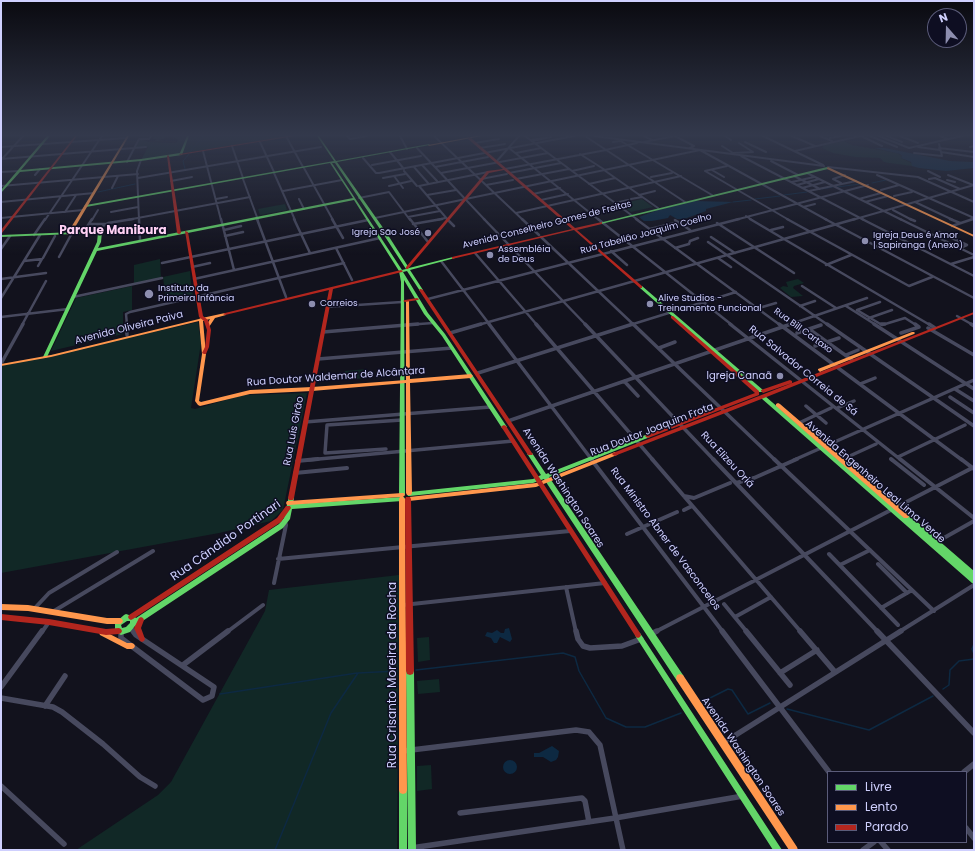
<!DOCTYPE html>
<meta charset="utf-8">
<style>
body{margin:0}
#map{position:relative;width:975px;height:851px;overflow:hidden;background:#12121d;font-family:Poppins,sans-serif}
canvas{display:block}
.frame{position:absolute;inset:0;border:2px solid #cfd0fe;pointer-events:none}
.legend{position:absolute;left:827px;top:771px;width:140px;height:72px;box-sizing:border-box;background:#0e0e22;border:1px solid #5b5c7a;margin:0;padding:5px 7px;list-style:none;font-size:12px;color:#cfd0fe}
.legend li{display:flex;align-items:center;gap:8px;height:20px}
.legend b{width:20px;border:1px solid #5b5c7a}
.north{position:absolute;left:927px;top:8px;width:40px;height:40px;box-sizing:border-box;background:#0e0e22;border:1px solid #5b5c7a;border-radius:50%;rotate:340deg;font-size:11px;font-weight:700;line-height:16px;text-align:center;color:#cfd0fe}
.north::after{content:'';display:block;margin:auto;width:14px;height:18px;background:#8d8eaf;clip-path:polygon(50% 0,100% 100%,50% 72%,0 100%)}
</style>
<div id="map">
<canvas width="975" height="851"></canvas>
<div class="frame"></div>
<ul class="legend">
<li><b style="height:5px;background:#63d668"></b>Livre</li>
<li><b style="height:5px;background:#ff974d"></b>Lento</li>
<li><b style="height:5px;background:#b3261e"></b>Parado</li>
</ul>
<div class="north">N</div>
</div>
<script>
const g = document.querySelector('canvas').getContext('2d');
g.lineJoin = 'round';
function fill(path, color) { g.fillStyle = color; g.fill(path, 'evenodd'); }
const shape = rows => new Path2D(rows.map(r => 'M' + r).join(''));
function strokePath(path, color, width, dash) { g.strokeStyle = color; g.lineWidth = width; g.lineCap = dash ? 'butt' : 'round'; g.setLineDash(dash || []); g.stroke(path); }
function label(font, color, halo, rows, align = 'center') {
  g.font = font + ' Poppins,sans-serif'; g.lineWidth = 3; g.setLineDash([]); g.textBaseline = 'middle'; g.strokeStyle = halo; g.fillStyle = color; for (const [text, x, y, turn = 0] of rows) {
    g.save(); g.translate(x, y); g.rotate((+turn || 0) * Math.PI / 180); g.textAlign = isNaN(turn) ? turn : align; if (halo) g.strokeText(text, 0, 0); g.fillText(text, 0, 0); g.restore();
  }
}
fill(shape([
 [156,136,166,136,164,139,158,140,165,141,173,139,173,136,284,137,141,160,148,147,135,148,140,139,149,142,176,143,178,140,174,137,174,139,166,141,155,141,157,139,152,139],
 [844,141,852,145,897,153,902,156,901,158,913,164,912,166,889,163,884,162,880,158,855,157,833,153,822,148,824,145],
 [642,199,653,207,631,212,620,204],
 [285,204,287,210,260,215,258,209],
 [160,259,161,279,134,284,134,265],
 [190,271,192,293,195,296,166,302,163,277],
 [798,279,804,283,794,286,793,288,803,296,791,297,780,288,783,286,788,287,786,282],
 [132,286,132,310,123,312,123,334,51,351,76,298],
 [198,322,201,343,191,408,195,409,243,395,307,393,283,510,271,521,219,533,1,573,1,366],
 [367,369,367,378,344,380,345,371],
 [399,575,397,850,76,850,158,795,171,782,265,611,269,590],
 [429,637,430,660,418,662,417,638],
 [439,679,440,692,418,694,417,681],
 [431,765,432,789,417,791,417,766]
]), '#112826');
fill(shape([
 [874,148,885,148,950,161,972,162,974,162,974,168,946,171,919,168,912,166,911,162,901,158,902,156,900,154],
 [695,201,733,202,706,209,706,211,684,219,677,219,670,215,668,218,652,221,644,221,639,217,658,210],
 [509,628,512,639,510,642,500,637,497,643,494,643,491,638,485,636,487,632,492,633,497,630,501,633,504,633,505,629],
 [552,746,559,751,558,757,556,760,551,762,543,757,534,757,534,753,539,753],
 '503 767a7 7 0 1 1 14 0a7 7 0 1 1-14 0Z'
]), '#0d2942');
strokePath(shape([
 [190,152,203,136],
 [185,169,183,161,189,154],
 [872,183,886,180],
 [837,187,860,184],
 [822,189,833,187],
 [98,192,135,184],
 [784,195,807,192],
 [755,199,780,196],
 [733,202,751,200]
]), '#0d2942', 1);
strokePath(shape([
 [974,644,972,649,974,654],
 [416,670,563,653,575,657,579,671,606,718,626,727,645,727,681,713],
 [943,689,949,685,950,670,959,661,974,659],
 [220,694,357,673],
 [704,701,728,689,732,690,748,714,770,703],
 [787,709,869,730,933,696],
 [275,850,331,713,358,673,397,671]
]), '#0d2942', 1.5);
strokePath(shape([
 [286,136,303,167],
 [347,136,350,139,367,136],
 [400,136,407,149],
 [434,136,523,220],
 [525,136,638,220],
 [585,136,685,202],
 [594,136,824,166],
 [644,136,652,140],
 [675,136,694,146,690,148],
 [725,136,731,140],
 [763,136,823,165],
 [792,136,815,146],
 [820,136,832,141],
 [861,136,882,146],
 [870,136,897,147],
 [879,136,909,148,962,136],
 [887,136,902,142],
 [900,136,918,143],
 [940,136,948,139],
 [830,138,841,136],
 [531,140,551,137,532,141],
 [619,140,712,195],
 [260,142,274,172],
 [613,142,620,141],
 [644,142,675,136],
 [745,142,766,152],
 [475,143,499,139],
 [232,146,243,178],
 [722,146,733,153],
 [1,147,127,138],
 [918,147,940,150],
 [970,147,974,146],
 [417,148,485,220],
 [480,148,505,144],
 [509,148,599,220],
 [939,148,974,152],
 [605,150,637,143],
 [700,150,827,220],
 [203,151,221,220],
 [795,151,860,136],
 [390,152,404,169],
 [941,152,974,157],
 [516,153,541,148],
 [733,153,753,152,739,143],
 [914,153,942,156,939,144],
 [580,154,605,170],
 [741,156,864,220],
 [363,158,376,173,379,173,574,136],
 [1,159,146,147],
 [2,159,23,136],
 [771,161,798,175],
 [127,162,139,139,149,139,151,136],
 [496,162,519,136],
 [372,165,421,156],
 [422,165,437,181],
 [414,167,428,183],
 [435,167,488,157],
 [828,167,918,177,974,202],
 [304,168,333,220],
 [505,169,606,150],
 [604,170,658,208],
 [712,170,724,177],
 [404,171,417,186],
 [572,171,594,166],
 [705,171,789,220],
 [705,171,727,166],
 [928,171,940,177],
 [1,172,19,171],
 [274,173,295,220],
 [441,173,548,153],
 [509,173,561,163],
 [807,173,902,220],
 [35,175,40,169],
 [877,175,974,218],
 [948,175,973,185],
 [394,176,403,188],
 [794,176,820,189],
 [651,177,672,173],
 [138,178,321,147],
 [383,178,405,174],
 [243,179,258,220],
 [481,179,507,174],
 [516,179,569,169],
 [929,179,935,178,960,189],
 [947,180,955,182],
 [171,181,192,177],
 [792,182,814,177],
 [841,183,833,179,845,175],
 [589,184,615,178],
 [486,185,513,180],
 [797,185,819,179],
 [1,186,138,174],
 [389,186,411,181],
 [419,186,488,172],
 [419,186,448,220],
 [112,188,118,176],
 [802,188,825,182],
 [881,190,899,185],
 [283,191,342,180],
 [809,191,856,181],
 [533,194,560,188],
 [427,195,456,190],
 [639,195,655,191],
 [894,196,912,192],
 [359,198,389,192,410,220],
 [216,199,227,197],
 [299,199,304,209],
 [631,199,642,197],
 [859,199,881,193],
 [541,200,568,194],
 [1,202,94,193],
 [865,202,888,196],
 [915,202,953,220],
 [615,203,628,200],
 [803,207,815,204],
 [893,210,912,220],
 [65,212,76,195],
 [111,212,138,207],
 [516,213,681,176],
 [746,216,752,220],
 [408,217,440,211],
 [1,218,83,210],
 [375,218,700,150],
 [45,220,102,136],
 [92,220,98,210],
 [127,220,250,197],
 [139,220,137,171,141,160],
 [437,220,445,218],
 [735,220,868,185],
 [852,220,974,185],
 [970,220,974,218]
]), '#47495e', 2);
strokePath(shape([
 [139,219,140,241],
 [221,219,234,270],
 [257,219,286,297],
 [294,219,310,253],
 [332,219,343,238],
 [410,219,428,242],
 [447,219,454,226],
 [484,219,586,325],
 [522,219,539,235],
 [598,219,732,325],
 [636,219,780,325],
 [750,219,930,325],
 [787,219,909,286,932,277],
 [825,219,974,298],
 [862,219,974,276],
 [900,219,974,255],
 [910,219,915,221],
 [950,219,960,223],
 [675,220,690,230],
 [717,223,794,273],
 [91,224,105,224],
 [413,224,442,219],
 [952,226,973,219],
 [650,229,675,223],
 [224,230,241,226],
 [771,230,783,227],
 [100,232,104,225,108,223,133,219],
 [939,232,967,245,960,248],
 [83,233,92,219],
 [34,235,45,219],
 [225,236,243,232],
 [541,237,634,325],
 [711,237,735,253],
 [708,242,828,325],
 [336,248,352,280],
 [675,248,689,244,690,241,698,238],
 [1,249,10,236],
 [611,251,627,265],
 [475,253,537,325],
 [59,257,72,233],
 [43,258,55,236],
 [718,258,731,267],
 [24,261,42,259,38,266],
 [441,261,490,325],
 [162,263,368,220],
 [951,264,974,257],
 [826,265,851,255],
 [192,267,210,263],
 [1,279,46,273],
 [194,279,380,238],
 [802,286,836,308],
 [73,297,162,278],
 [1,298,40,235],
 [428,299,739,219],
 [880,302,857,310,882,325,905,318,916,325],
 [800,306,815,301],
 [846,306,876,325],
 [327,307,402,302],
 [759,308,776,303],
 [957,316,973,325],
 [1,317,68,309],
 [869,318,892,310],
 [22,325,46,281],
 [127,325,126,314,130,312,344,263],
 [406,325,433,323],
 [478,325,855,219],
 [630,325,736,292],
 [788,325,867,298]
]), '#47495e', 2.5);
strokePath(shape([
 [126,324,127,335],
 [489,324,592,460],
 [536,324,653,460],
 [585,324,714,460],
 [633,324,775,460],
 [730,324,901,460],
 [779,324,962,460],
 [827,324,974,426],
 [874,324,974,389],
 [881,324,885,324],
 [929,324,935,328],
 [971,324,974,326],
 [928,328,974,355],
 [809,329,852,360],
 [323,332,418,324],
 [450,333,481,324],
 [797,333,821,325],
 [901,333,919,327,915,324],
 [815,346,839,338],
 [659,348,675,342],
 [846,355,858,350],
 [318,359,452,348],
 [2,362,23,324],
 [478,373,633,324],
 [624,381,638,396],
 [860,384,875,378],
 [955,389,974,401],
 [950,397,974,413],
 [806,406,826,423],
 [837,408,854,401],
 [508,421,791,324],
 [305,422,490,407],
 [799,423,831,408],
 [386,449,325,453,327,425,402,420],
 [898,457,965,425],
 [891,459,892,460],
 [308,460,513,441],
 [794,460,974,380],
 [841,460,876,444]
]), '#47495e', 3.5);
strokePath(shape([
 [591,459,723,632],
 [652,459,801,632],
 [713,459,878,632],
 [774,459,934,611],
 [891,459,924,485],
 [900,459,974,518],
 [961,459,974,469],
 [841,460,843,459],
 [297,461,318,459],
 [295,473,347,468],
 [736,483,754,478,797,459],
 [684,496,694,498,730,483],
 [684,510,692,506],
 [627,534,677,512],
 [935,543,974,521],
 [829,554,898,625],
 [278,559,570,531],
 [878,564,907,593],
 [840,565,870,550],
 [274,583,286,525,285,521],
 [566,587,576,632],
 [724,604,747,632],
 [403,605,605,583],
 [881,608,912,590],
 [34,609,49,593,117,552],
 [54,611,153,551],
 [735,617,771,597],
 [131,628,134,632],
 [42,632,49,622],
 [227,632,263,605],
 [655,632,974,467],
 [899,632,974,585]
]), '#47495e', 4);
strokePath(shape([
 [576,631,578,639,583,646,590,648,622,646,641,639],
 [722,631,829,772],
 [746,631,790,685],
 [800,631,835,672],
 [877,631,974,733],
 [121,632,121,638,203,700,212,696,214,687,136,635,133,631],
 [651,634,657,631],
 [183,665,228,631],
 [780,673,817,650],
 [1,687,42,631],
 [1,698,53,707,62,712,103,744,140,777,155,786],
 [45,706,65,676],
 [723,743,901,631],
 [403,751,576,730,589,732,600,745,623,850],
 [964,772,974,764],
 [1,786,64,844],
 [460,813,582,798,585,801,589,822],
 [966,828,974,838],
 [881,842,888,850],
 [411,848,615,818,743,796],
 [863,850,874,842]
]), '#47495e', 5.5);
fill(shape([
 [47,136,50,136,21,170,141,159,180,153,187,136,189,136,182,155,141,161,20,172,1,193,1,190,47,136],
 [317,136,319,136,336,161,429,144,430,145,337,162,386,232,409,268,453,257,455,258,410,270,423,290,422,291,420,291,407,271,403,272,428,313,445,334,507,427,504,429,502,428,442,336,424,314,404,280,405,494,404,496,400,496,399,494,401,282,399,271,354,200,97,251,47,357,45,358,43,357,97,242,98,233,1,237,1,235,100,231,102,232,101,242,98,248,353,198,330,163,86,207,84,206,86,205,334,161,317,136],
 [332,163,335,163,382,232,406,269,402,270,332,163],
 [827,167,828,168,828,169,601,224,599,223,827,167],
 [640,286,642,286,763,390,763,392,759,392,640,288,640,286],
 [763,395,765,396,903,516,904,514,908,514,974,571,974,584,972,583,761,398,761,396,763,395],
 [648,434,650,435,651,436,650,437,549,477,683,675,684,678,683,681,680,682,677,681,544,479,533,483,410,496,408,496,407,494,408,492,410,492,533,479,541,475,528,455,527,454,528,453,532,453,546,474,648,434],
 [289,496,293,496,294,498,293,504,402,497,404,497,405,499,404,501,402,501,292,509,290,519,283,528,135,626,130,632,121,635,119,634,116,631,115,629,115,624,116,622,124,615,126,614,135,617,136,618,279,524,284,518,289,496],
 [127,621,130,621,130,623,126,627,122,628,121,625,127,621],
 [638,632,640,633,782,850,773,850,636,637,635,635,636,633,638,632],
 [410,667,413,668,414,671,416,850,408,850,406,671,407,668,410,667],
 [403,786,406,787,407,790,407,850,399,850,399,790,400,787,403,786]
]), '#63d668');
fill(shape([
 [127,136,129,136,71,234,68,235,67,234,127,136],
 [476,136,482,136,429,146,428,145,476,136],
 [828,167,974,235,974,237,827,169,827,168,828,167],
 [406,300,407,300,409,301,410,379,471,374,473,376,471,378,410,383,412,493,411,495,407,495,406,493,406,383,312,391,250,394,200,406,198,405,195,401,202,354,199,321,51,357,1,366,1,364,51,355,199,319,201,318,202,318,225,313,226,313,226,315,215,318,209,327,208,327,206,326,210,319,203,321,206,354,199,401,201,402,250,390,312,387,406,380,406,300],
 [912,332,914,332,915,333,914,334,822,371,820,372,818,370,818,369,912,332],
 [778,403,780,404,908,514,909,516,908,518,904,518,776,406,776,404,778,403],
 [615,452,617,453,618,454,617,455,536,487,409,501,407,501,406,499,407,497,409,497,536,483,615,452],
 [402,493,404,493,405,495,403,497,405,499,407,790,406,793,403,794,400,793,399,790,399,499,400,497,289,505,287,505,286,503,287,501,289,501,402,493],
 [1,604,28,605,107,618,120,618,122,619,123,621,122,623,120,624,107,624,28,611,1,610,1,604],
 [102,630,127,643,132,643,134,644,135,646,134,648,132,649,127,649,100,635,99,633,100,631,102,630],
 [680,674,683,675,797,847,798,850,789,850,677,681,676,678,677,675,680,674]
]), '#ff974d');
fill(shape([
 [75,136,77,136,2,233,1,233,1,230,75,136],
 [288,136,295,136,180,155,179,154,288,136],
 [468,137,470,137,575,228,602,222,602,224,577,230,642,286,642,288,640,288,574,230,452,259,452,257,572,229,504,170,489,173,408,269,406,269,406,267,487,171,503,169,468,139,468,137],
 [168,155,169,156,181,233,179,234,177,233,167,156,168,155],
 [185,231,188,232,203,316,208,320,211,330,209,347,206,354,204,354,202,353,205,347,207,330,204,321,199,317,185,231],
 [401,270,403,271,402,272,333,289,294,498,293,500,289,500,288,498,329,290,225,315,223,314,225,313,401,270],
 [420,289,421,289,423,290,532,453,533,454,532,455,528,455,419,290,420,289],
 [417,298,419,299,418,300,405,302,403,301,405,300,417,298],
 [974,312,974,314,764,398,617,455,615,456,613,455,612,454,613,453,974,312],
 [671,316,673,316,759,391,759,395,648,438,646,437,645,436,646,435,755,393,671,318,671,316],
 [790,380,792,381,792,383,763,393,761,391,761,390,790,380],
 [504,425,506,426,640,633,641,635,640,637,638,638,636,637,502,428,501,427,502,426,504,425],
 [406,497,410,497,411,499,414,671,413,674,410,675,407,674,406,671,405,499,406,497],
 [286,506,290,506,291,508,281,522,133,619,131,620,129,619,128,617,129,615,277,518,286,506],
 [1,614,49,619,106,629,119,628,121,629,122,631,121,633,119,634,106,635,49,625,1,620,1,614],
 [141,617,143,618,144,620,141,628,145,639,144,641,142,642,140,641,134,628,139,618,141,617]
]), '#b3261e');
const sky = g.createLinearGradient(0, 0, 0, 255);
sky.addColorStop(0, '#0a0a10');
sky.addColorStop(0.53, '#33394c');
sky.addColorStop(1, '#33394c00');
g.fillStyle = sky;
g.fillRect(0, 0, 975, 255);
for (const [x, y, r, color] of [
 [428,233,4,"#8d8eaf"],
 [865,241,4,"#8d8eaf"],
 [490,255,4,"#8d8eaf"],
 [149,294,5,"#8d8eaf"],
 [312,304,4,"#8d8eaf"],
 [650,304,4,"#8d8eaf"],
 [780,376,4,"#8d8eaf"]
]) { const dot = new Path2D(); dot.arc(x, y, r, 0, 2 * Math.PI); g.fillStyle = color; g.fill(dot); strokePath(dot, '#0e0e22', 1.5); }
label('9px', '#cfd0fe', '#0e0e22', [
 ["Avenida Conselheiro Gomes de Freitas",547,225,-14],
 ["Rua Tabelião Joaquim Coelho",646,234,-15],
 ["Rua Bill Cartaxo",803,331,36]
]);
label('9px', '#cfd0fe', '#0e0e22', [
 ["Igreja São José",420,233,"right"],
 ["Igreja Deus é Amor",873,236],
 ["| Sapiranga (Anexo)",873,246],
 ["Assembléia",498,250],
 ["de Deus",498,260],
 ["Instituto da",158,289],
 ["Primeira Infância",158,299],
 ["Alive Studios -",658,299],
 ["Treinamento Funcional",658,309],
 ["Correios",320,304]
], 'left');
label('10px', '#cfd0fe', '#0e0e22', [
 ["Avenida Oliveira Paiva",129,328,-14],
 ["Rua Salvador Correia de Sá",803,371,39],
 ["Rua Doutor Waldemar de Alcântara",336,377,-4],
 ["Rua Doutor Joaquim Frota",652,430,-21],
 ["Rua Luís Girão",294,431,-79],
 ["Rua Elizeu Oriá",727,460,47],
 ["Avenida Engenheiro Leal Lima Verde",875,482,41],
 ["Avenida Washington Soares",563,488,57],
 ["Rua Ministro Abner de Vasconcelos",665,539,53],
 ["Avenida Washington Soares",743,757,56]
]);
label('10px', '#cfd0fe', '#0e0e22', [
 ["Igreja Canaã",772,376]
], 'right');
label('bold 12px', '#ffd1f4', '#0e0e22', [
 ["Parque Manibura",113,231]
]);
label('12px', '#cfd0fe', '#0e0e22', [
 ["Rua Cândido Portinari",226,541,-35],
 ["Rua Crisanto Moreira da Rocha",393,675,-90]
]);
</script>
